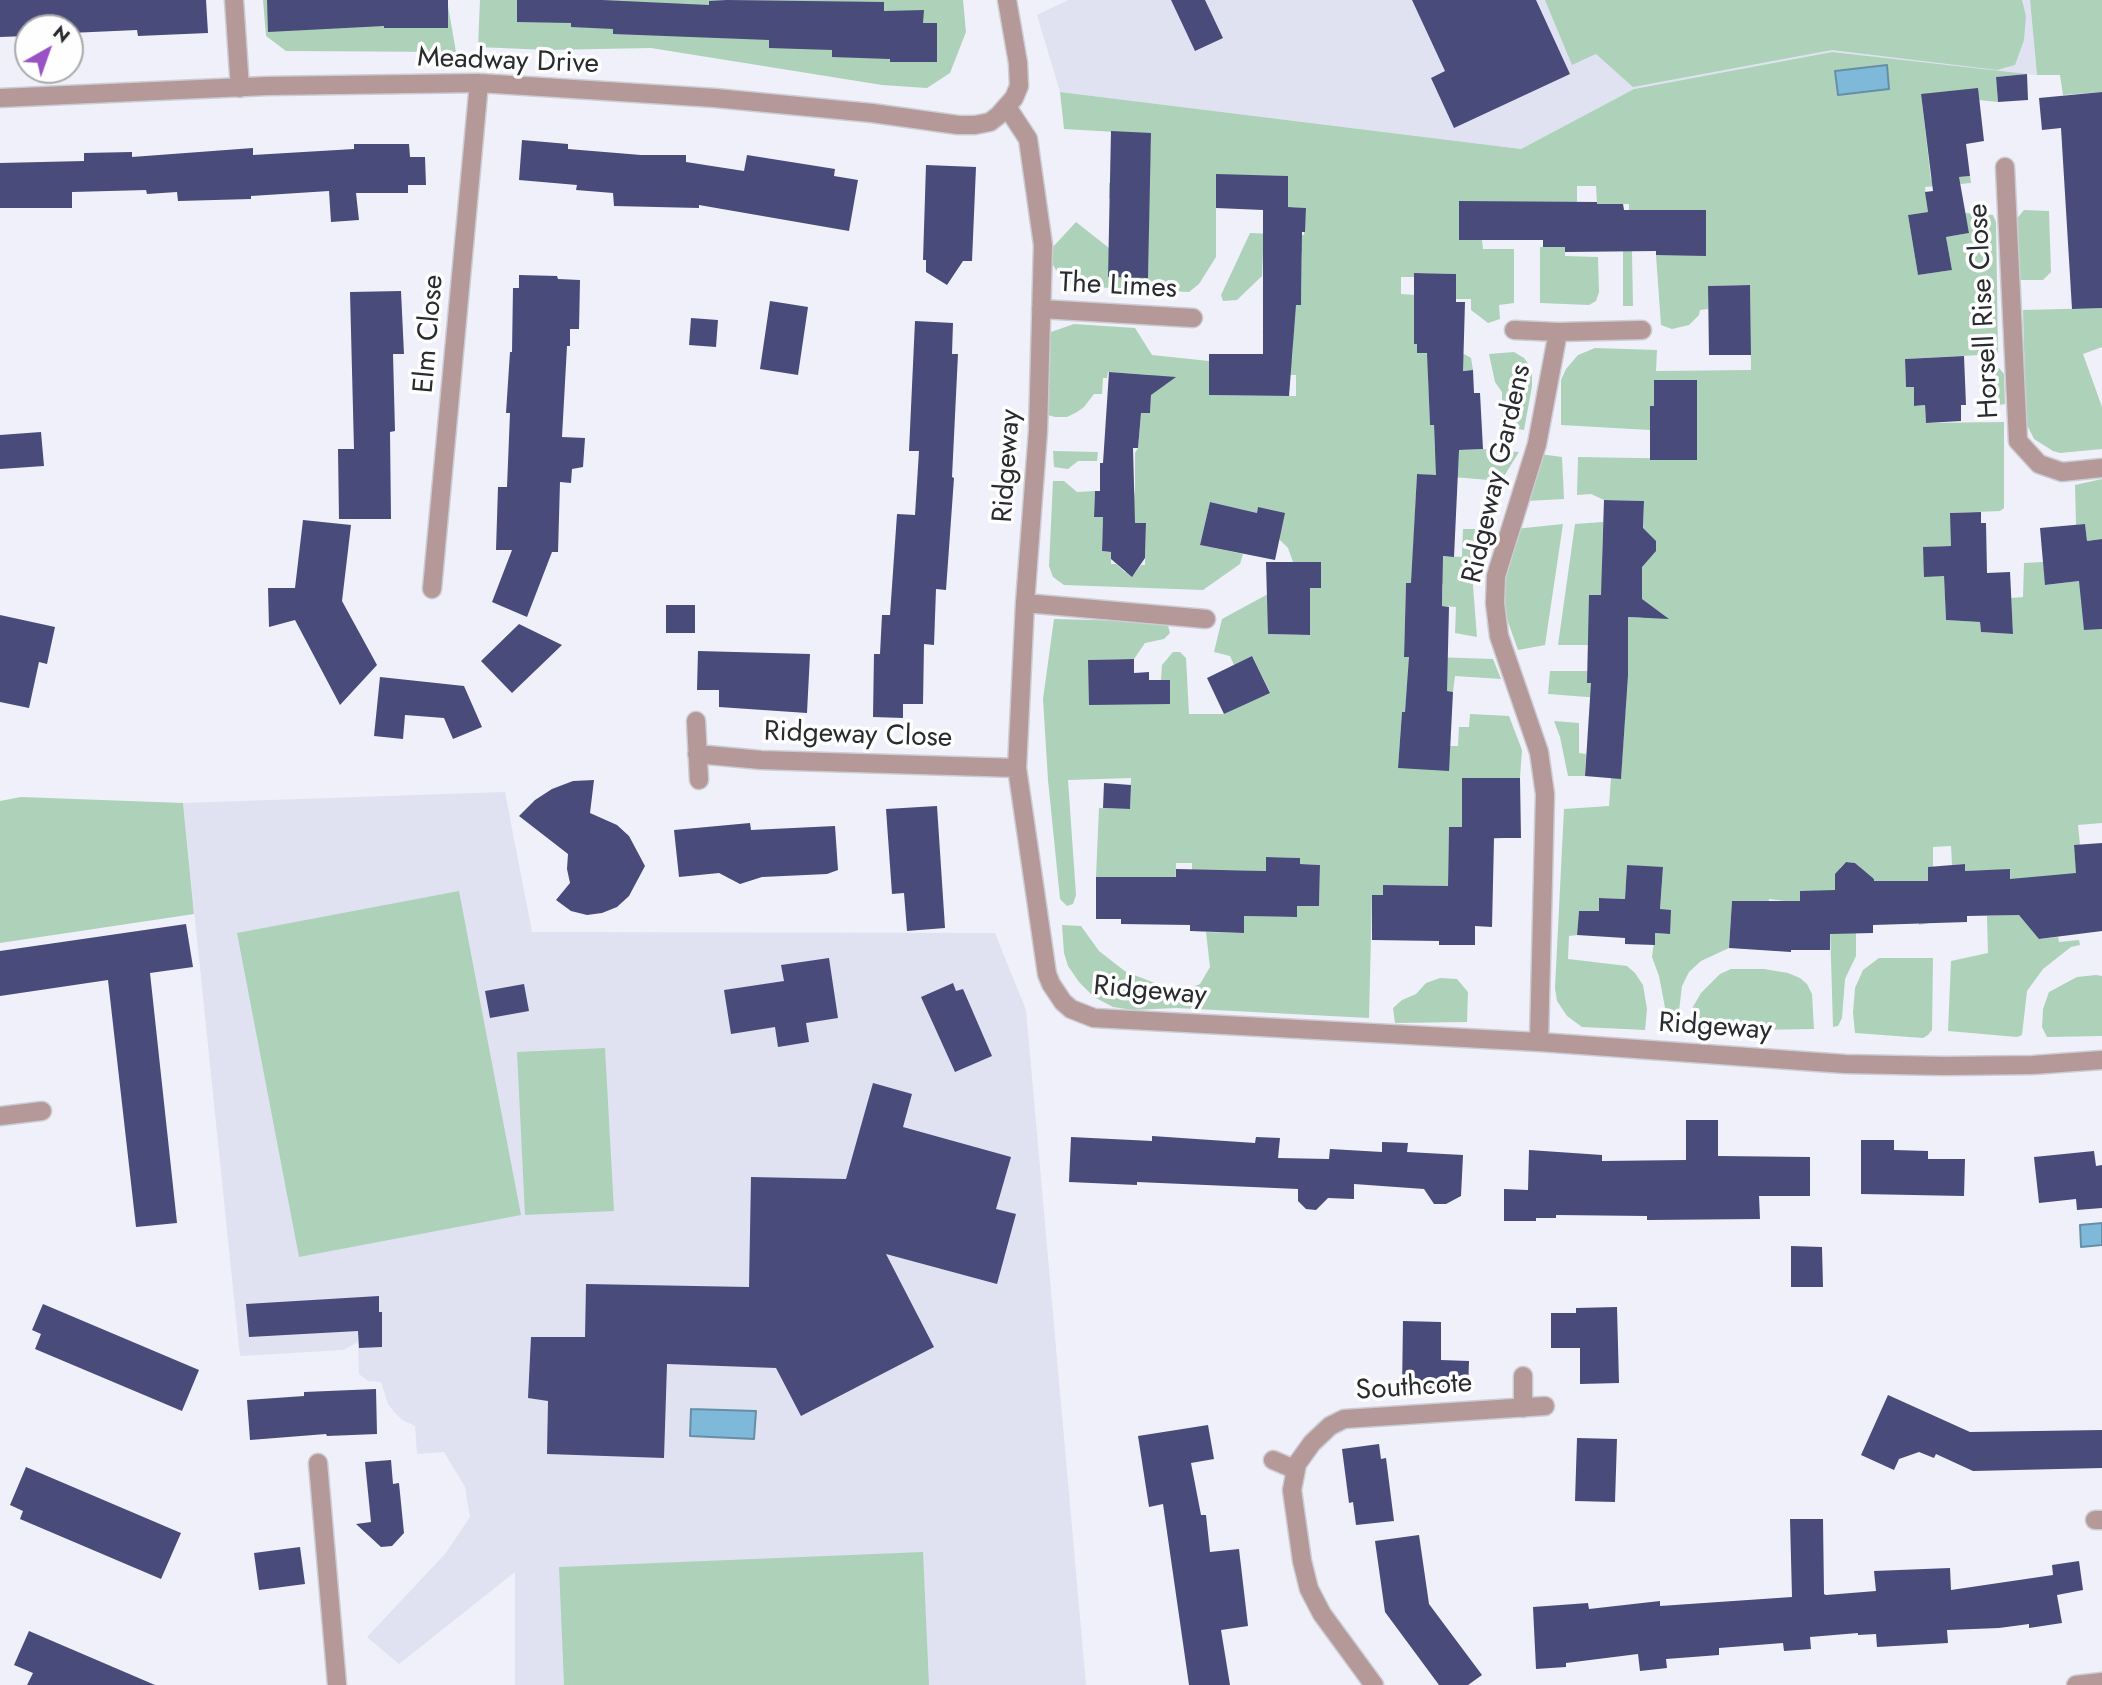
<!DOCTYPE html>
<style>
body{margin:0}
#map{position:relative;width:2102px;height:1685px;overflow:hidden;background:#eff0f9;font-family:Jost,sans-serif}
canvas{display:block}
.north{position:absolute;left:14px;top:14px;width:70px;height:70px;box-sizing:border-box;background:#fefefe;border:2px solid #a9aaab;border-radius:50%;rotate:40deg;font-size:19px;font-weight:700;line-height:28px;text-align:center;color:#2a2b2e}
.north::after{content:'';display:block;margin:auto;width:24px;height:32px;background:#9952c5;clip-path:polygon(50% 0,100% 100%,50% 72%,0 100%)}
</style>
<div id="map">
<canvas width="2102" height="1685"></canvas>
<div class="north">N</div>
</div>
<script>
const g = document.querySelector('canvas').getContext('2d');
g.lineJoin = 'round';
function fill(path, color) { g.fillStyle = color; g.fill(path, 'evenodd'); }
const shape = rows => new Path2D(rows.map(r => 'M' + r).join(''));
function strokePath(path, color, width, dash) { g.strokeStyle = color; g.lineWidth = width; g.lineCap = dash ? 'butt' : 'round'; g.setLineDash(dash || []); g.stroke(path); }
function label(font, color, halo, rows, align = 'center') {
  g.font = font + ' Jost,sans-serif'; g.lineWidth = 7; g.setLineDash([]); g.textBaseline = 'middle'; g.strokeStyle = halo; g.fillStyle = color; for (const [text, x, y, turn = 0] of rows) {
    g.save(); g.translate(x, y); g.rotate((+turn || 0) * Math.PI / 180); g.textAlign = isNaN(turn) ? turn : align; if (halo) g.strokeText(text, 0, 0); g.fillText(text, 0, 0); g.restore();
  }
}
fill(shape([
 [1068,0,2030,0,2037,75,1997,72,1832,52,1634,89,1521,149,1060,92,1037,15],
 [505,792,532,932,995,933,1026,1010,1086,1685,515,1685,515,1572,399,1664,367,1637,445,1554,470,1517,465,1487,444,1452,417,1454,415,1426,402,1420,394,1412,388,1404,381,1382,368,1381,359,1374,358,1342,343,1350,240,1356,183,803]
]), '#e0e2f2');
fill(shape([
 [263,0,447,0,456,52,286,51,266,36],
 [480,0,963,0,966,32,950,73,927,88,882,85,651,48,547,50,478,47],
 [1545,0,2022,0,2026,16,2024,40,2015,65,1997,70,1832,50,1633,87,1596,54,1572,65],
 [2030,0,2102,0,2102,92,2063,95,2060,75,2037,75],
 [1832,52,2027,74,1996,77,1998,102,1921,94,1931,180,1970,176,1971,183,1925,187,1928,212,1908,215,1918,275,1952,270,1946,237,1969,233,1965,213,1993,215,1996,222,1998,354,1905,359,1906,387,1914,387,1915,406,1925,405,1926,423,2004,422,2004,508,2000,511,1951,513,1951,546,1929,547,1923,554,1929,576,1944,576,1946,620,1980,622,1981,632,2013,634,2011,598,2023,597,2024,563,2043,562,2046,585,2079,581,2102,593,2102,823,2078,825,2080,845,2074,846,2076,869,2081,868,2039,939,2058,937,2059,942,2079,940,2080,945,2071,947,2043,969,2027,991,2022,1035,2017,1037,1948,1031,1951,961,1988,953,1987,916,2011,915,2010,870,1965,871,1965,864,1952,865,1951,846,1933,847,1933,867,1928,868,1929,923,1919,925,1918,881,1874,881,1874,878,1860,878,1860,867,1855,863,1846,862,1840,868,1840,879,1835,880,1835,933,1856,933,1856,956,1845,979,1842,1018,1838,1026,1833,1027,1829,891,1800,903,1769,899,1768,914,1754,902,1732,901,1729,948,1701,961,1689,972,1682,986,1678,1019,1667,1018,1659,976,1652,957,1655,933,1670,934,1660,909,1663,868,1627,865,1625,899,1600,898,1599,911,1579,911,1577,935,1569,936,1568,959,1627,966,1635,973,1643,985,1647,1009,1645,1030,1582,1027,1567,1016,1557,1001,1555,988,1564,809,1609,806,1611,778,1621,778,1626,700,1548,694,1550,671,1588,671,1588,683,1605,684,1628,617,1642,618,1647,612,1647,603,1588,645,1558,645,1575,524,1603,522,1602,576,1643,537,1644,501,1604,500,1591,494,1577,495,1578,457,1697,459,1697,380,1655,380,1654,406,1650,407,1650,430,1561,425,1561,380,1566,369,1578,355,1595,348,1657,350,1656,371,1751,370,1750,285,1708,286,1708,309,1700,310,1699,315,1689,325,1672,329,1661,325,1656,255,1687,255,1629,210,1629,204,1597,204,1596,186,1577,186,1577,204,1482,240,1483,249,1514,249,1514,303,1499,305,1500,319,1488,323,1471,310,1471,299,1456,299,1456,274,1414,273,1414,277,1401,277,1401,294,1415,295,1414,343,1417,344,1417,353,1464,354,1471,358,1473,370,1428,373,1430,425,1434,425,1435,451,1483,449,1519,452,1501,481,1417,474,1413,555,1462,557,1463,529,1484,529,1474,569,1473,586,1477,637,1455,633,1456,607,1442,606,1443,584,1406,583,1404,656,1493,659,1501,679,1455,676,1453,692,1407,688,1405,712,1402,712,1398,768,1446,746,1458,746,1459,727,1469,727,1470,714,1509,716,1522,750,1520,778,1463,778,1504,826,1504,838,1494,839,1449,827,1448,886,1383,885,1383,895,1372,895,1369,1018,1176,1008,1133,1010,1113,1007,1094,997,1079,982,1068,966,1064,953,1062,925,1081,926,1099,951,1126,972,1179,992,1200,984,1210,967,1206,932,1243,933,1244,916,1296,917,1297,906,1319,906,1320,865,1300,864,1300,858,1267,857,1266,871,1218,870,1192,874,1192,863,1176,863,1175,919,1166,918,1165,877,1096,877,1099,808,1130,809,1131,778,1068,780,1076,895,1073,904,1067,906,1060,899,1048,780,1043,699,1054,619,1167,622,1170,633,1164,639,1145,643,1134,659,1089,660,1089,704,1170,680,1161,680,1162,665,1173,652,1180,652,1186,658,1189,714,1224,714,1270,692,1252,656,1234,665,1230,656,1214,652,1222,619,1268,594,1268,634,1310,635,1310,588,1320,588,1293,562,1288,548,1279,539,1258,508,1257,513,1210,502,1200,545,1243,554,1240,564,1203,590,1064,585,1053,577,1049,566,1053,481,1064,481,1077,492,1095,491,1094,517,1103,517,1102,551,1111,552,1111,564,1116,564,1125,572,1135,573,1141,565,1145,565,1146,524,1130,523,1135,491,1135,453,1138,448,1141,413,1150,413,1151,395,1157,383,1151,375,1108,372,1107,378,1103,378,1102,394,1094,394,1084,407,1077,412,1067,417,1055,417,1044,414,1048,336,1051,332,1074,324,1135,328,1152,355,1209,361,1209,395,1296,396,1296,375,1277,375,1277,359,1292,360,1293,340,1267,337,1262,332,1287,332,1287,305,1301,305,1302,253,1263,252,1262,276,1237,300,1223,301,1221,295,1250,233,1304,235,1306,208,1288,207,1288,176,1216,175,1216,257,1199,284,1189,292,1072,286,1061,279,1052,263,1051,249,1076,222,1109,248,1108,277,1148,277,1149,200,1109,199,1109,183,1149,184,1151,134,1064,129,1060,92,1521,149,1634,89],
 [2024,210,2049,211,2051,272,2043,280,2017,280,2015,221],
 [1540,247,1565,247,1565,256,1598,257,1599,292,1596,301,1589,305,1540,303],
 [1623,251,1632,251,1633,306,1623,306],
 [2102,308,2102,347,2083,354,2102,407,2102,449,2060,453,2053,451,2034,439,2026,423,2023,310],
 [1514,352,1524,358,1532,369,1532,386,1524,430,1502,427,1502,392,1495,382,1489,354],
 [1999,368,2004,374,2005,404,1993,406,1987,400,1986,377,1991,369],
 [1053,451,1098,452,1097,461,1078,461,1068,469,1054,467],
 [1539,454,1562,457,1564,499,1526,501],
 [2102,479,2102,539,2087,541,2085,524,2076,525,2075,485],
 [1563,524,1545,645,1518,650,1502,605,1502,573,1515,529],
 [1554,721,1579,723,1579,753,1586,754,1585,776,1568,776,1560,737],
 [21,797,183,803,194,914,0,943,0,801],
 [459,891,521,1215,299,1257,237,933],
 [1879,958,1933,958,1932,1030,1928,1035,1923,1038,1855,1033,1853,1013,1855,988,1863,970],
 [1731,969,1764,969,1788,973,1800,978,1807,984,1812,994,1814,1029,1697,1031,1692,1023,1690,1012,1701,993,1720,974],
 [2096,975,2102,976,2102,1036,2047,1037,2042,1027,2043,1009,2049,992,2077,977],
 [1440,978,1457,979,1468,992,1467,1022,1395,1023,1393,1008,1402,1000,1416,994,1426,983],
 [605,1048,614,1211,525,1215,517,1052],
 [923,1552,929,1685,564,1685,559,1567]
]), '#add2b9');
const water = shape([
 [1887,65,1889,89,1838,95,1835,71,1887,65],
 [2102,1223,2102,1245,2081,1247,2080,1225,2102,1223],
 [691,1409,756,1411,754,1439,690,1436,691,1409]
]);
fill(water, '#7fb9d9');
strokePath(water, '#668ea6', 2);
fill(shape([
 [0,0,206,0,208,33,138,36,137,30,70,33,70,28,28,28,28,36,0,37],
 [267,0,448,0,448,28,384,28,384,26,268,32],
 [517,0,602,0,709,5,709,1,727,0,884,2,884,11,924,10,923,23,937,23,937,62,890,62,890,59,832,57,832,50,769,48,769,40,613,34,613,29,571,27,571,23,517,22],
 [1171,0,1205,0,1223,38,1195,51],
 [1412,0,1536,0,1570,74,1454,128,1431,78,1445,71],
 [2027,74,2028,100,1998,102,1996,77],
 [1978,88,1984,141,1966,144,1970,176,1959,177,1969,233,1946,237,1952,270,1918,275,1908,215,1928,212,1925,192,1933,191,1921,94],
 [2102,92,2102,308,2072,309,2061,128,2042,130,2039,98],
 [1111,131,1151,133,1148,278,1108,277],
 [522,140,568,144,568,149,641,155,686,155,686,162,744,171,747,155,835,169,834,176,858,180,849,231,699,205,699,208,614,206,613,193,576,190,577,185,519,180],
 [354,144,409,144,410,157,425,157,426,185,408,185,408,193,356,193,359,220,331,222,329,191,251,196,251,199,178,201,177,192,147,194,146,190,72,192,72,208,0,208,0,163,84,161,84,153,132,152,132,157,253,148,253,155,354,149],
 [926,165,976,167,972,261,963,261,947,285,926,272,926,260,923,260],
 [1216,174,1288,176,1288,207,1306,208,1305,232,1302,232,1301,305,1296,305,1289,396,1209,395,1209,354,1263,354,1263,210,1216,208],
 [1459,201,1597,202,1597,204,1623,204,1624,210,1706,210,1706,256,1656,255,1656,251,1565,252,1565,247,1543,247,1543,240,1459,240],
 [1414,273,1456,274,1456,302,1465,302,1463,371,1473,370,1474,393,1480,393,1483,449,1459,450,1454,557,1443,556,1442,606,1449,607,1447,691,1453,692,1449,771,1398,768,1402,712,1405,712,1409,657,1404,657,1406,583,1411,583,1417,474,1436,475,1434,425,1430,425,1427,353,1417,353,1417,344,1414,344],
 [519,275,557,276,558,279,580,280,579,329,570,329,570,346,567,346,562,437,585,438,583,467,572,469,571,483,560,482,558,552,552,552,527,617,492,602,512,550,496,550,498,487,507,487,510,413,506,413,510,352,512,352,513,288,519,288],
 [1750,285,1751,355,1709,355,1708,286],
 [401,291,404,354,393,354,395,431,390,432,391,519,339,519,338,449,354,449,350,292],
 [770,301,808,307,798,375,760,369],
 [691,318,718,320,716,347,689,345],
 [915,321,953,323,952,354,958,354,952,477,954,478,946,590,936,589,934,645,924,644,923,704,903,704,903,718,873,717,874,654,880,654,882,615,890,615,897,514,915,515,919,451,909,451],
 [1964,356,1966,405,1961,405,1961,421,1926,423,1925,405,1914,406,1914,387,1906,387,1905,359],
 [1109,372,1176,377,1151,395,1150,413,1141,413,1138,448,1133,448,1135,523,1146,523,1145,558,1132,577,1111,559,1111,552,1102,551,1103,517,1094,517,1095,491,1100,491,1100,463,1103,463],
 [1654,380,1697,380,1697,460,1650,460,1650,406,1654,406],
 [41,432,44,466,0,469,0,435],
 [1604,500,1644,501,1643,528,1656,541,1656,551,1642,567,1642,599,1669,619,1628,617,1628,675,1621,779,1585,776,1591,683,1587,683,1589,595,1601,595],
 [1210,502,1257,513,1258,507,1285,513,1275,560,1200,545],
 [1981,512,1981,523,1986,523,1987,573,2010,572,2013,634,1981,632,1980,622,1946,620,1944,576,1924,577,1923,547,1951,546,1950,513],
 [303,520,351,525,342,601,377,665,340,705,295,620,269,627,268,588,295,588],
 [2085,524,2087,541,2102,539,2102,629,2084,630,2079,581,2045,585,2040,528],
 [1266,562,1321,562,1321,588,1310,588,1310,635,1268,634],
 [666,605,695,605,695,633,666,633],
 [0,615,55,627,47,664,39,662,29,708,0,702],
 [519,624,562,645,512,693,481,661],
 [698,651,810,654,807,713,719,707,719,690,697,690],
 [1252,656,1270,693,1224,714,1207,678],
 [1134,659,1134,673,1149,672,1149,680,1170,680,1170,704,1089,705,1088,660],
 [380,677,464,686,482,727,453,739,444,718,405,715,403,739,374,736],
 [1462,778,1520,778,1521,838,1494,838,1492,927,1475,926,1475,945,1439,945,1439,941,1372,940,1372,895,1383,895,1383,885,1448,886,1449,827,1462,827],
 [594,780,590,813,617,825,629,836,645,866,629,896,617,907,602,913,587,915,571,911,556,900,570,883,567,869,568,854,519,816,535,800,552,789,573,781],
 [1104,783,1131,785,1130,809,1103,808],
 [937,806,945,928,907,931,904,893,892,894,886,809],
 [750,823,751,830,835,826,838,870,827,874,762,877,740,884,719,873,679,877,674,830],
 [2102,843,2102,931,2039,939,2019,915,1967,916,1967,922,1873,925,1873,933,1830,934,1830,950,1791,950,1791,952,1729,948,1732,901,1800,901,1800,891,1835,890,1835,874,1846,862,1855,863,1874,879,1874,881,1928,881,1928,867,1965,864,1965,871,2010,869,2010,879,2076,873,2074,845],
 [1266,857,1300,858,1300,864,1320,865,1319,906,1297,906,1297,917,1244,916,1244,933,1190,931,1190,925,1121,924,1121,919,1096,919,1096,877,1176,877,1176,869,1266,871],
 [1627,865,1663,867,1660,909,1671,910,1670,934,1655,933,1655,945,1625,944,1625,938,1577,935,1579,911,1599,911,1599,898,1625,899],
 [186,924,193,967,150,973,177,1223,136,1227,108,980,0,996,0,951],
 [829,958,838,1018,806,1023,809,1042,778,1047,775,1027,731,1034,724,990,784,981,781,965],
 [953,983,956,991,963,989,992,1056,955,1072,921,997],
 [524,984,529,1011,490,1018,485,991],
 [873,1083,912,1094,903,1127,1011,1157,996,1209,1016,1214,997,1284,886,1254,934,1347,801,1416,776,1368,667,1364,664,1458,547,1454,548,1401,528,1398,531,1337,585,1337,586,1284,749,1287,751,1177,846,1179],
 [1686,1120,1718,1120,1718,1156,1810,1157,1810,1196,1759,1196,1760,1219,1647,1220,1647,1216,1556,1215,1556,1218,1536,1218,1536,1221,1504,1221,1504,1189,1528,1190,1529,1150,1602,1155,1602,1161,1686,1160],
 [1152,1136,1255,1143,1256,1137,1280,1138,1278,1158,1329,1159,1330,1149,1382,1152,1382,1142,1408,1143,1407,1152,1463,1155,1461,1196,1446,1204,1434,1204,1424,1189,1354,1184,1354,1199,1328,1198,1316,1210,1306,1209,1298,1201,1298,1189,1137,1182,1137,1185,1069,1182,1071,1137,1152,1141],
 [1861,1140,1894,1140,1894,1150,1928,1151,1928,1159,1965,1159,1964,1196,1861,1194],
 [2094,1151,2096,1166,2102,1165,2102,1208,2077,1210,2076,1199,2039,1203,2034,1157],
 [1791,1246,1822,1247,1823,1287,1791,1287],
 [379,1296,379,1312,382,1312,382,1347,359,1348,358,1331,249,1337,246,1304],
 [43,1304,199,1370,182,1411,35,1349,41,1334,32,1330],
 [1617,1307,1619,1383,1580,1384,1580,1348,1551,1348,1551,1313,1576,1313,1576,1308],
 [1403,1321,1441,1322,1441,1360,1469,1361,1468,1392,1402,1391],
 [376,1389,377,1434,327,1436,326,1434,250,1440,247,1400,304,1396,304,1392],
 [1888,1395,1970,1432,2102,1430,2102,1468,1973,1471,1936,1454,1934,1458,1919,1452,1899,1459,1894,1470,1861,1455],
 [1208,1425,1214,1459,1191,1463,1201,1515,1206,1515,1210,1552,1239,1549,1248,1626,1221,1630,1230,1685,1189,1685,1163,1504,1149,1507,1138,1436],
 [1577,1438,1617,1439,1615,1502,1575,1501],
 [1379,1444,1381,1459,1386,1458,1394,1521,1356,1525,1353,1502,1349,1503,1342,1449],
 [391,1460,393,1484,399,1483,404,1533,392,1546,381,1547,356,1524,371,1522,365,1462],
 [26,1467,181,1533,161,1579,20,1519,23,1511,10,1505],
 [1790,1519,1823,1519,1824,1594,1826,1595,1876,1591,1874,1571,1950,1568,1951,1590,2053,1575,2052,1565,2079,1561,2083,1590,2057,1595,2062,1623,2029,1628,2029,1624,1999,1628,1947,1630,1948,1643,1877,1647,1876,1634,1858,1635,1858,1633,1810,1637,1811,1649,1784,1651,1783,1643,1719,1648,1719,1655,1666,1659,1667,1668,1640,1671,1638,1654,1566,1663,1566,1667,1536,1669,1533,1607,1588,1603,1589,1609,1660,1601,1660,1606,1792,1597],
 [1419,1535,1429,1604,1482,1675,1468,1685,1439,1685,1385,1612,1375,1541],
 [300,1547,305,1584,259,1590,254,1553],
 [29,1631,155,1685,27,1685,33,1673,14,1665]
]), '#494b7a');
const street = shape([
 [234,0,240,88],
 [0,98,267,86,479,83,715,98,872,113,958,125,975,125,990,122,999,115,1014,98,1019,86,1018,63,1007,0],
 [1007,107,1028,139,1043,245,1038,431,1025,603,1017,768,1047,974,1051,984,1063,1002,1071,1009,1094,1018,1539,1042,1845,1064,1944,1066,2033,1065,2102,1060],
 [2005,167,2018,441,2039,464,2062,472,2102,468],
 [1041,309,1193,318],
 [1514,330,1558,332],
 [432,589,479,83],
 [1025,603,1206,619],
 [696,721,699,780],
 [697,754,761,760,1017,768],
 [1539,1042,1545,794,1539,752,1499,636,1495,603,1496,576,1537,444,1558,332,1642,330],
 [0,1116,42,1111],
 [1523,1408,1523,1376],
 [1273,1460,1294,1469],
 [318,1463,337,1685],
 [2095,1520,2102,1520],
 [1374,1685,1322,1614,1309,1589,1302,1561,1292,1490,1297,1464,1312,1443,1330,1426,1344,1419,1545,1406],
 [2076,1685,2102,1682]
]);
strokePath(street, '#cccdd4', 21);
strokePath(street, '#b59898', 18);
label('28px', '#2a2b2e', '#fefefe', [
 ["Meadway Drive",508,62,2],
 ["The Limes",1118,287,3],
 ["Horsell Rise Close",1985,311,-93],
 ["Elm Close",430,334,-85],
 ["Ridgeway",1008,466,-86],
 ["Ridgeway Gardens",1498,474,-77],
 ["Ridgeway Close",858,736,2],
 ["Ridgeway",1150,992,5],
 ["Ridgeway",1715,1028,4],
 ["Southcote",1414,1388,-4]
]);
</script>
